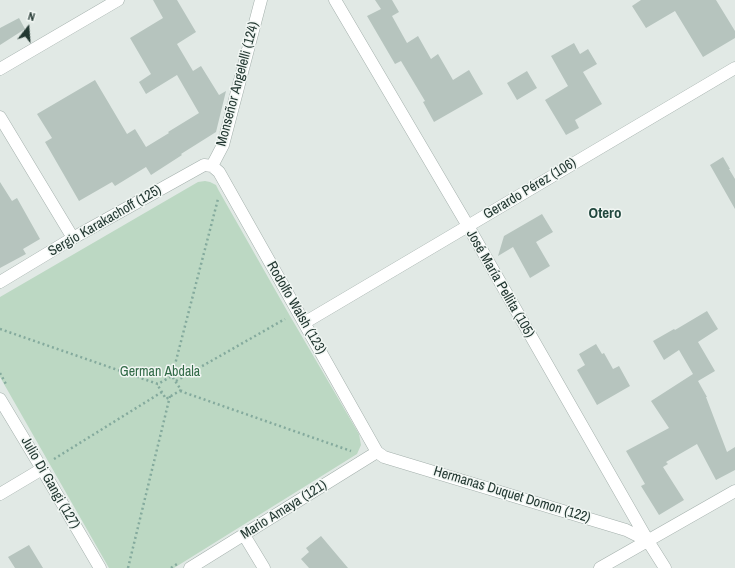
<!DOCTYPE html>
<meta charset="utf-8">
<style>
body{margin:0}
#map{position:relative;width:735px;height:568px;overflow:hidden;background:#e1e9e5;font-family:"Archivo Narrow",sans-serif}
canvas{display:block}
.north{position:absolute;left:8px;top:8px;width:40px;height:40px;-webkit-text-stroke:3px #f1f6f3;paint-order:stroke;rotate:17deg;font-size:11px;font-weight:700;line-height:16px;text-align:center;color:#233832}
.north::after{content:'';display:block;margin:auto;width:14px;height:18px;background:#233832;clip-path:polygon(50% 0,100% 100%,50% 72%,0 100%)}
</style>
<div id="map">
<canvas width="735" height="568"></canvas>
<div class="north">N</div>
</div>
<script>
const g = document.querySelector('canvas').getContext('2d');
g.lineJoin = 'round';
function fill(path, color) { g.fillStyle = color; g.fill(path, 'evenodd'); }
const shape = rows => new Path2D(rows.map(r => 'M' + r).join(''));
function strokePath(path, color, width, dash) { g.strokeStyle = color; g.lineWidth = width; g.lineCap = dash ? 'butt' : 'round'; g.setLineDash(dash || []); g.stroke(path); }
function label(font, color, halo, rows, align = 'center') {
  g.font = font + ' "Archivo Narrow",sans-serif'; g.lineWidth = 3; g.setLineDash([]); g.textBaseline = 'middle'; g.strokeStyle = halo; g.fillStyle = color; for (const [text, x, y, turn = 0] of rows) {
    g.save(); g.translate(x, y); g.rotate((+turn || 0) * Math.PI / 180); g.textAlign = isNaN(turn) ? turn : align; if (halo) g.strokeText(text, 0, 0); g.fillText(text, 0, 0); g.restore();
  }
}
fill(shape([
 [205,181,210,182,216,185,219,191,290,316,359,434,361,445,357,454,174,568,109,568,0,377,0,297,198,182]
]), '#bcd8c3');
fill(shape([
 [153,0,177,0,196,32,177,44,193,71,201,66,219,95,226,91,216,132,181,154,182,155,151,175,146,167,115,186,112,182,79,201,45,142,52,138,37,114,95,80,127,134,135,129,146,147,169,133,168,132,199,113,177,75,146,94,139,82,151,74,130,38,163,18],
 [375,0,392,0,399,12,392,16,407,43,418,36,431,59,438,54,453,80,469,70,483,94,434,122,423,102,425,101,401,61,395,64,367,16,381,9],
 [641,0,716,0,735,31,735,38,703,57,675,11,646,28,632,6],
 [19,18,25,29,0,45,0,28],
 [574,43,580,54,588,49,597,64,583,72,602,104,575,120,579,128,566,135,545,100,568,86,551,56],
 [527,71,537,88,517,100,507,83],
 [723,157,730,169,729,169,735,179,735,209,710,165],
 [0,182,12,201,17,198,40,239,23,249,26,254,0,268],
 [542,214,553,232,536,242,550,266,530,278,513,247,498,256,504,236],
 [707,311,718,329,698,342,715,371,698,381,707,397,706,397,727,452,735,447,735,470,716,480,697,444,666,462,668,464,663,467,684,500,659,515,641,486,645,484,626,451,669,428,651,401,693,374,679,350,664,360,653,341,674,329,675,330],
 [596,344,602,354,604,353,613,369,619,366,630,386,597,405,577,370,585,365,579,354],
 [321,536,348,568,309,568,301,559,309,552,306,548],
 [29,545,43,568,15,568,8,557]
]), '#b6c4be');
const minor = shape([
 [335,0,468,226,648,541,665,568],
 [0,69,118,0],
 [0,117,73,238],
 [212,166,219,172,377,452,384,457,626,530,648,541],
 [212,166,223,145,261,0],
 [0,282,73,238,204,165,212,166],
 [304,323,735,68],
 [0,399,42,469,100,568],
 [0,494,42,469],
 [244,535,264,568],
 [190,568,377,452],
 [600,568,735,491]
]);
strokePath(minor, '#a4b0ac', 13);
strokePath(shape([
 [0,329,158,384,172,376,181,390,166,399,157,384,158,384],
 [0,373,7,386],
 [172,376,218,199],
 [176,381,285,319],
 [180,391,351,451],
 [54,459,162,392],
 [128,568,170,396],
 [171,568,177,564]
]), '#84aa9d', 2.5, [2, 3]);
strokePath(minor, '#fff', 12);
label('14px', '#233832', '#f1f6f3', [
 ["Monseñor Angelelli (124)",238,84,-75],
 ["Gerardo Pérez (106)",530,189,-31],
 ["Sergio Karakachoff (125)",105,221,-30],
 ["José María Pellita (105)",500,284,60],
 ["Rodolfo Walsh (123)",296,308,60],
 ["Julio Di Gangi (127)",50,483,60],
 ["Hermanas Duquet Domon (122)",512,495,17],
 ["Mario Amaya (121)",284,510,-32]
]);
label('14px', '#326a47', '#f1f6f3', [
 ["German Abdala",160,372]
]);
label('bold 15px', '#21483e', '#f1f6f3', [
 ["Otero",605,214]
]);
</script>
